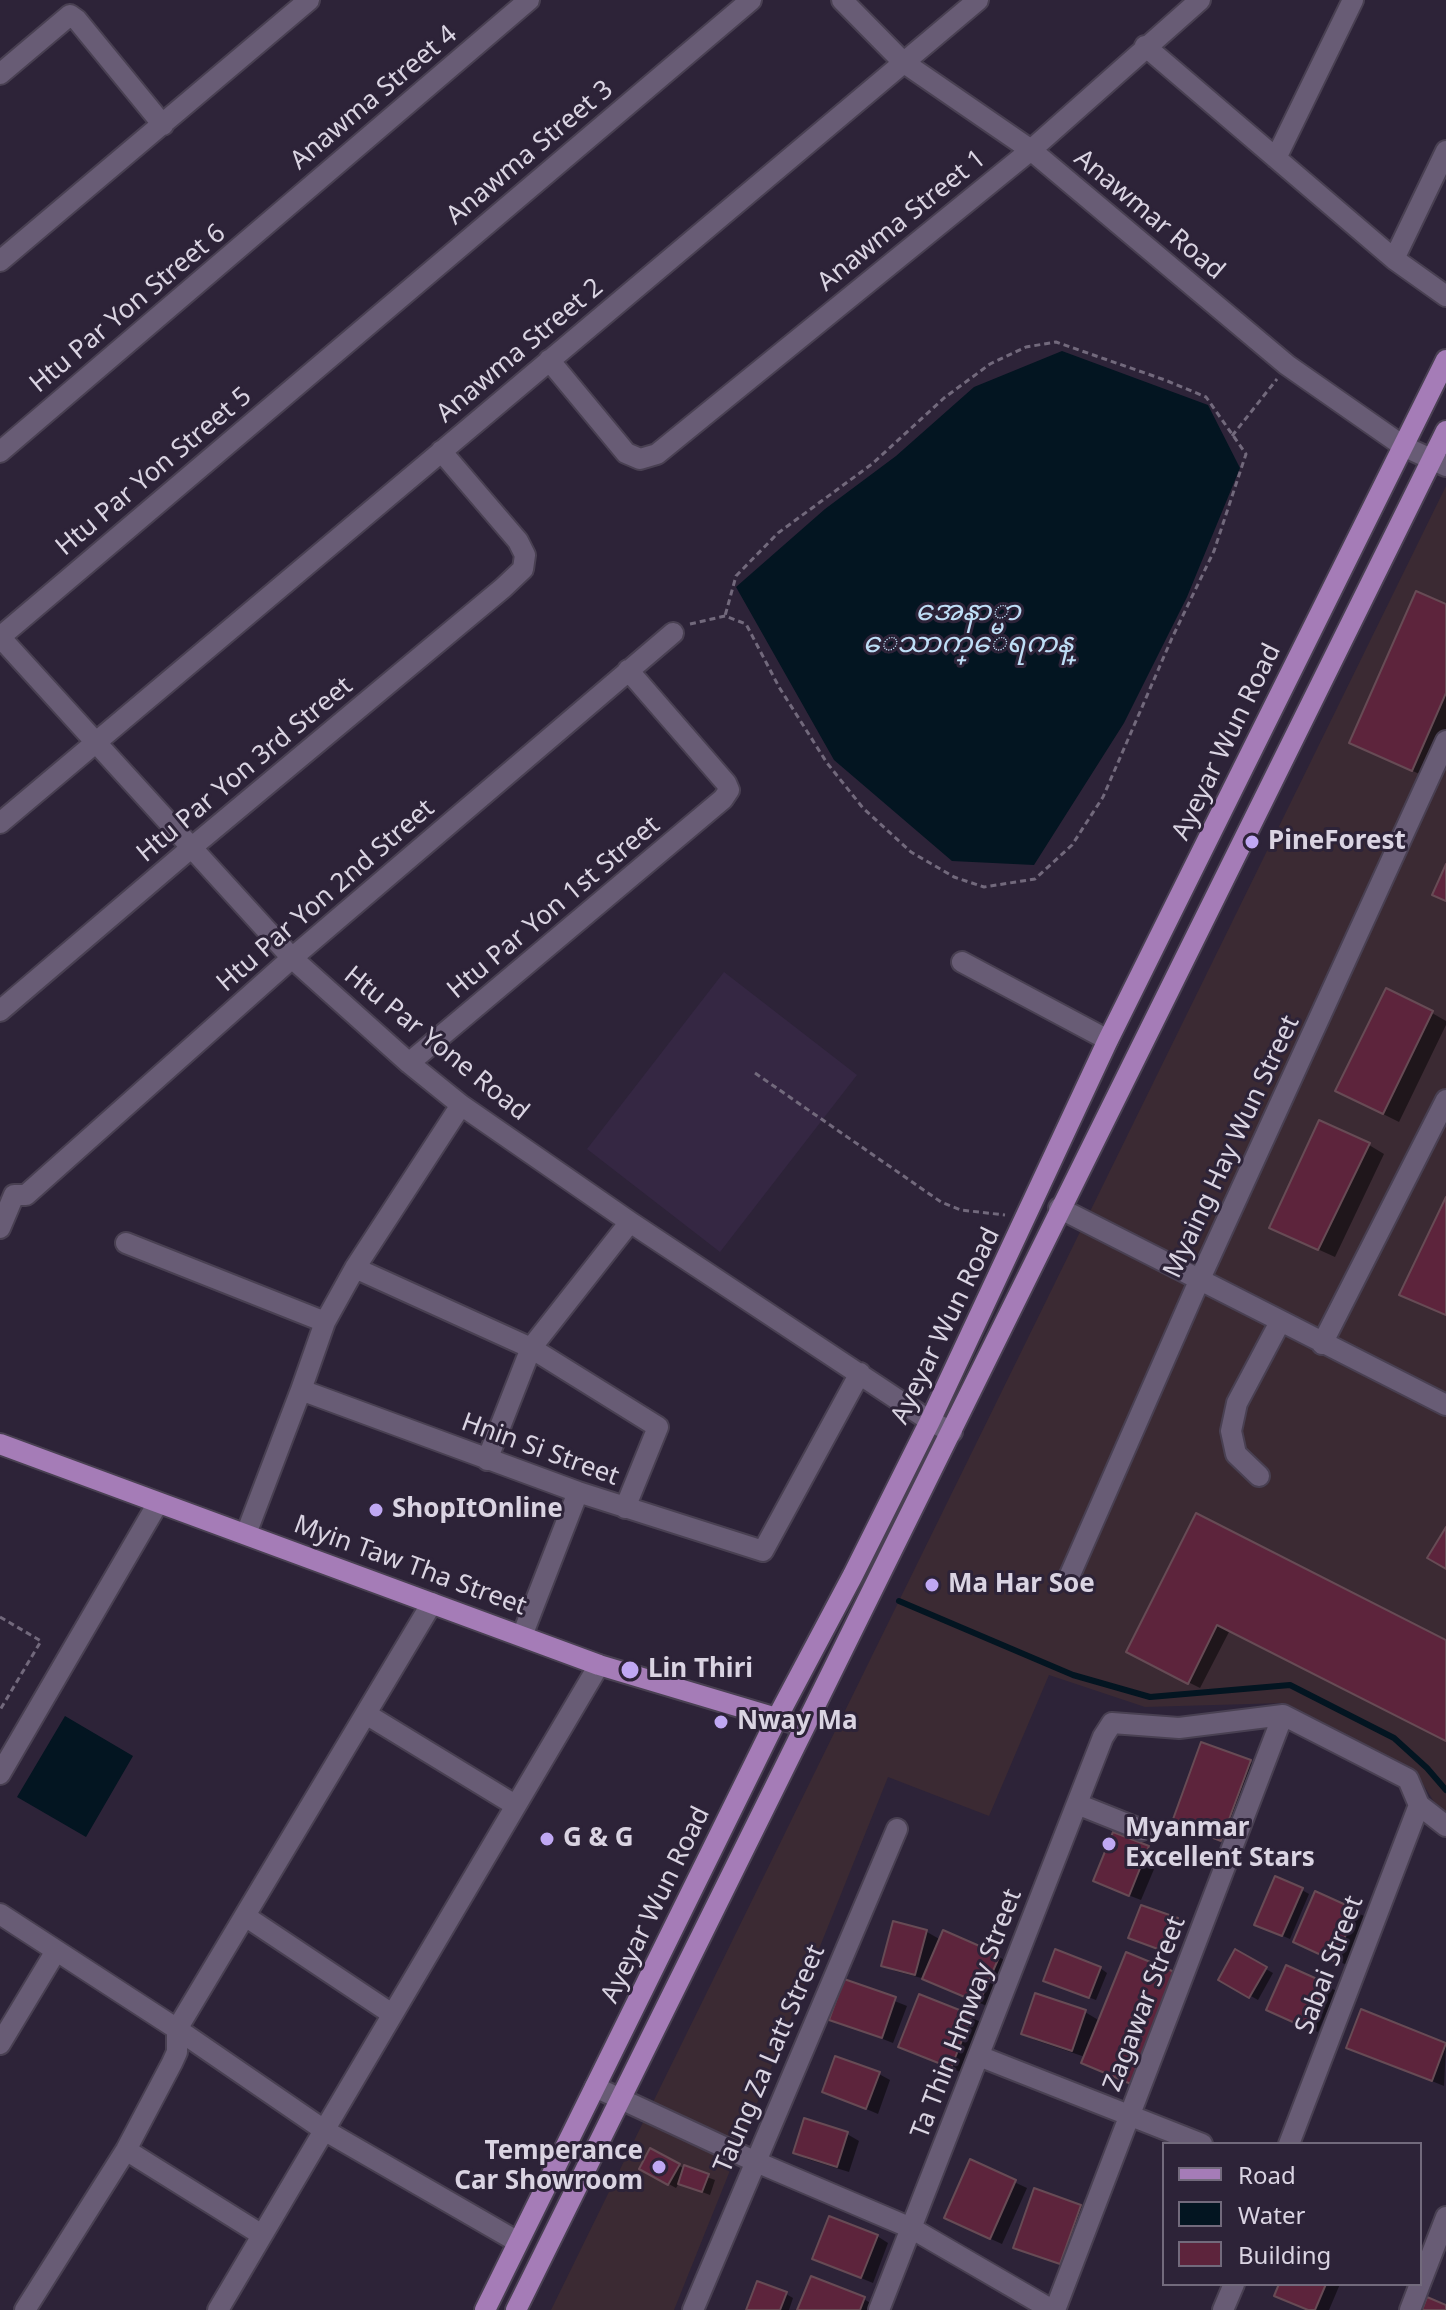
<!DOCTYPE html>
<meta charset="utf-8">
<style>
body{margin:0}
#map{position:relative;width:1446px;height:2310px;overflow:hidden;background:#2d2338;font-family:"Noto Sans",sans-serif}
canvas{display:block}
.legend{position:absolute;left:1162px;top:2142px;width:260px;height:144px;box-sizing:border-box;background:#2d2338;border:2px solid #726a7c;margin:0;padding:10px 14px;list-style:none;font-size:24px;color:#dad4e2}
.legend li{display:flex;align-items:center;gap:16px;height:40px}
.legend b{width:40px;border:2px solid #726a7c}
</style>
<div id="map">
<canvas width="1446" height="2310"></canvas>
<ul class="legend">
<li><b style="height:10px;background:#a57cb7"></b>Road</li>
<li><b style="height:22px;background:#031521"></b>Water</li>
<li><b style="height:22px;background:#5d243c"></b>Building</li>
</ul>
</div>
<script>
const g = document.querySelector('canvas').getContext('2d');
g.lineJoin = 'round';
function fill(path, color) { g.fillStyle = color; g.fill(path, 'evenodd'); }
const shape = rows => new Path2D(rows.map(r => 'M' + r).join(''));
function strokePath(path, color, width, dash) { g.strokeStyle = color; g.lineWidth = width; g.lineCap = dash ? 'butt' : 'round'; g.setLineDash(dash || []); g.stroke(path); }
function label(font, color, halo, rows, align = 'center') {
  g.font = font + ' "Noto Sans","Noto Sans Myanmar",sans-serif'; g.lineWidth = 6; g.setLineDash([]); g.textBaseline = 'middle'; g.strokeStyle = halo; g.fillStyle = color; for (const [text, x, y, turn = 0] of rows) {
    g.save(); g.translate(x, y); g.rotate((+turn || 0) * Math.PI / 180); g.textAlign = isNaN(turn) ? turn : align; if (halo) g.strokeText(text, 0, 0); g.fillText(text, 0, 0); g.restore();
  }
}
fill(shape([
 [1446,486,1446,1815,1439,1810,1416,1773,1285,1703,1145,1707,1049,1675,989,1816,888,1777,674,2310,551,2310]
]), '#3b2a33');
fill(shape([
 [724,972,857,1075,720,1252,587,1149]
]), '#352743');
fill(shape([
 [1062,351,1208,405,1240,468,1187,597,1124,723,1034,865,952,861,834,760,736,587,825,509,896,456,974,387],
 [65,1716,133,1756,86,1837,17,1797]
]), '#031521');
fill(shape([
 [1446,606,1446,738,1428,778,1352,743],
 [1432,1013,1446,1021,1446,1025,1399,1122,1353,1099],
 [1369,1145,1384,1154,1335,1257,1271,1228],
 [1197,1516,1446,1643,1446,1740,1230,1630,1200,1688,1140,1658],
 [1250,1762,1261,1768,1233,1846,1174,1822],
 [1114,1834,1160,1855,1141,1900,1107,1887],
 [1302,1890,1309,1894,1290,1939,1264,1928],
 [1142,1907,1184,1924,1173,1954,1138,1941],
 [1356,1912,1368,1918,1347,1965,1307,1948],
 [894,1923,927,1932,941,1940,999,1957,1010,1963,991,2008,929,1980,895,1971,883,1965],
 [1236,1952,1273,1973,1258,2000,1220,1979],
 [1100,1968,1107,1973,1096,2000,1053,1984],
 [1176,1975,1192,1984,1147,2092,1099,2071,1083,2062,1085,2057,1035,2040,1024,2033,1037,1996,1085,2012,1100,2021],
 [845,1981,907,2006,893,2043,832,2019],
 [1325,1984,1336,1991,1318,2032,1280,2016],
 [1362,2012,1446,2045,1444,2086,1348,2047],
 [971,2017,982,2023,963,2073,912,2053],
 [879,2074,890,2080,878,2114,824,2091],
 [847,2134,859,2141,849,2172,807,2159,795,2152],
 [651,2151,685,2169,715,2180,710,2195,679,2183,676,2188,641,2169],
 [971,2162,1027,2188,1002,2244,958,2224],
 [1080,2206,1092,2213,1072,2269,1015,2247],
 [877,2236,888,2243,873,2283,815,2259],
 [1281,2284,1340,2284,1329,2310,1308,2310],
 [786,2294,793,2298,789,2310,749,2310],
 [864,2299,875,2306,874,2310,799,2310]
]), '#0007');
strokePath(shape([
 [899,1601,1073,1675,1150,1697,1290,1685,1394,1738,1427,1768,1446,1790]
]), '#031521', 6);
const building = shape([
 [1416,591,1446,604,1446,693,1412,771,1349,743,1416,591],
 [1446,864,1446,901,1432,895,1446,864],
 [1386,988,1433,1011,1383,1114,1335,1091,1386,988],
 [1319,1120,1370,1143,1318,1250,1269,1228,1319,1120],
 [1446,1197,1446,1315,1399,1295,1446,1197],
 [1196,1513,1446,1640,1446,1741,1217,1625,1188,1684,1126,1652,1196,1513],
 [1446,1527,1446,1569,1427,1558,1446,1527],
 [1201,1742,1251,1760,1221,1841,1172,1822,1201,1742],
 [1113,1832,1149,1846,1129,1896,1093,1881,1113,1832],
 [1275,1876,1303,1888,1282,1936,1254,1925,1275,1876],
 [1315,1891,1357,1910,1334,1961,1293,1942,1315,1891],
 [1141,1905,1178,1918,1166,1952,1128,1938,1141,1905],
 [893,1921,927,1930,915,1975,881,1966,893,1921],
 [943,1930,1000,1955,979,2003,922,1979,943,1930],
 [1055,1949,1101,1967,1089,1998,1043,1981,1055,1949],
 [1235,1949,1267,1967,1249,1998,1218,1980,1235,1949],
 [1126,1952,1177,1973,1131,2084,1081,2063,1126,1952],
 [1286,1965,1326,1983,1306,2028,1266,2010,1286,1965],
 [844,1979,896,1997,882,2038,829,2020,844,1979],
 [1035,1993,1086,2010,1072,2051,1021,2034,1035,1993],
 [919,1994,972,2015,951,2068,898,2047,919,1994],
 [1361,2009,1446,2043,1432,2081,1346,2048,1361,2009],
 [835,2056,880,2072,866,2109,822,2092,835,2056],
 [804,2118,848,2132,837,2167,793,2153,804,2118],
 [650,2148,680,2164,668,2185,639,2169,650,2148],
 [970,2159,1016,2180,990,2239,944,2218,970,2159],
 [684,2165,709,2174,702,2192,678,2184,684,2165],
 [1034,2188,1081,2205,1060,2264,1013,2248,1034,2188],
 [829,2216,878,2235,861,2278,812,2259,829,2216],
 [811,2276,865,2297,860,2310,797,2310,811,2276],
 [757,2281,787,2292,780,2310,746,2310,757,2281],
 [1279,2284,1326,2284,1315,2310,1308,2310,1274,2296,1279,2284],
 [1427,2297,1446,2305,1446,2310,1422,2310,1427,2297]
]);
fill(building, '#5d243c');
strokePath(building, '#674b55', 2);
const minor = shape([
 [842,0,903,62,1031,150,1287,365,1403,446,1446,466],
 [1145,46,1394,259,1446,296],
 [0,74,70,15,77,20,163,125],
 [1276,158,1353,0],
 [1394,259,1446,151],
 [0,261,309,0],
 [549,360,626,453,640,459,657,454,1031,150,1200,0],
 [0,452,529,0],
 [0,637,292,958,409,1063,461,1105,630,1222,930,1421,952,1432],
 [0,637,751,0],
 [0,823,978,0],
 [962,962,1108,1040],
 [0,1011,191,848,503,588,523,569,525,555,518,541,441,451],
 [409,1063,723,799,729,790,726,783,628,670],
 [14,1195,26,1195,292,958,673,633],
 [1059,1208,1446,1405],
 [0,1228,14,1195],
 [126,1243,325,1322],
 [355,1268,531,1348,658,1427,625,1508],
 [1322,1344,1446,1100],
 [301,1390,578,1492,763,1551,860,1373],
 [487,1460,531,1348,630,1222],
 [1259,1476,1236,1454,1231,1431,1237,1403,1280,1322],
 [246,1534,301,1390,325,1322,355,1268,461,1105],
 [1069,1577,1199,1281,1446,741],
 [522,1636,578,1492],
 [366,1714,515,1805],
 [0,1774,158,1503],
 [1077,1804,1142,1830],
 [0,1914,177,2029,324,2130,518,2242],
 [245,1916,392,2014],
 [0,2044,56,1951],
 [979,2056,1202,2144],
 [595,2087,754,2161,911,2228,1052,2310],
 [1289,2144,1419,1805],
 [126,2150,262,2235],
 [1420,2284,1446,2217],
 [25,2310,126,2150,172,2063,177,2052,177,2029,432,1603],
 [218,2310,599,1665],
 [693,2310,897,1829],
 [879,2310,1103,1737,1112,1723,1179,1728,1283,1715,1408,1779,1419,1805,1446,1826],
 [1055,2310,1283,1715],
 [1223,2310,1234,2284],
 [1410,2310,1420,2284]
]);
const major = shape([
 [0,1444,599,1665,790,1722],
 [485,2310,777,1718,853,1575,930,1421,1108,1040,1446,360],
 [516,2310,1446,431]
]);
strokePath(minor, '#494052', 24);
strokePath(major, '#494052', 24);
strokePath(shape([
 [1232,436,1277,379],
 [690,624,725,616,746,624,779,687,827,763,863,808,911,852,954,877,984,887,1035,879,1072,845,1103,797,1172,638,1214,551,1246,454,1206,397,1165,380,1056,342,1026,347,990,364,944,398,872,464,778,533,736,576,725,616],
 [755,1073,941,1202,961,1210,1005,1215],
 [0,1617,41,1641,0,1710]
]), '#72697c', 3, [6, 4]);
strokePath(minor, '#685c75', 20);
strokePath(major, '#a57cb7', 20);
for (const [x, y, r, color] of [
 [1252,842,8,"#c0a8f3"],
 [376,1510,8,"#c0a8f3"],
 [932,1585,8,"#c0a8f3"],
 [630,1670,10,"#c0a8f3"],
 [721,1722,8,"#c0a8f3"],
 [547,1839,8,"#c0a8f3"],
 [1109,1844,8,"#c0a8f3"],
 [659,2167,8,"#c0a8f3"]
]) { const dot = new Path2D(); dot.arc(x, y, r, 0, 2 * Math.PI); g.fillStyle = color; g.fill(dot); strokePath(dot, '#2d2338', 3); }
label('26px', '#dad4e2', '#2d2338', [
 ["Anawma Street 4",374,98,-40],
 ["Anawma Street 3",530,153,-40],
 ["Anawmar Road",1149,215,40],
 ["Anawma Street 1",902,221,-39],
 ["Htu Par Yon Street 6",128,309,-40],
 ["Anawma Street 2",520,351,-40],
 ["Htu Par Yon Street 5",154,472,-40],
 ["Ayeyar Wun Road",1227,742,-64],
 ["Htu Par Yon 3rd Street",245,770,-40],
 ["Htu Par Yon 2nd Street",326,896,-41],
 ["Htu Par Yon 1st Street",554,908,-40],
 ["Htu Par Yone Road",436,1044,39],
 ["Myaing Hay Wun Street",1232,1147,-65],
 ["Ayeyar Wun Road",946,1326,-64],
 ["Hnin Si Street",540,1450,20],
 ["Myin Taw Tha Street",410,1566,20],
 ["Ayeyar Wun Road",656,1905,-64],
 ["Sabai Street",1330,1965,-69],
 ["Zagawar Street",1145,2004,-69],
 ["Ta Thin Hmway Street",967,2014,-69],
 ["Taung Za Latt Street",770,2059,-67]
]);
label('bold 26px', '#dad4e2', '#2d2338', [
 ["PineForest",1268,842],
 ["ShopItOnline",392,1510],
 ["Ma Har Soe",948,1585],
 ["Lin Thiri",648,1670],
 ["Nway Ma",737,1722],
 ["Myanmar",1125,1829],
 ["Excellent Stars",1125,1859],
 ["G & G",563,1839],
 ["Temperance",643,2152,"right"],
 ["Car Showroom",643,2182,"right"]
], 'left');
label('italic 28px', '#bedef6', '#2d2338', [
 ["အေနာ္မာ",968,612],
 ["ေသာက္ေရကန္",968,644]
]);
</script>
